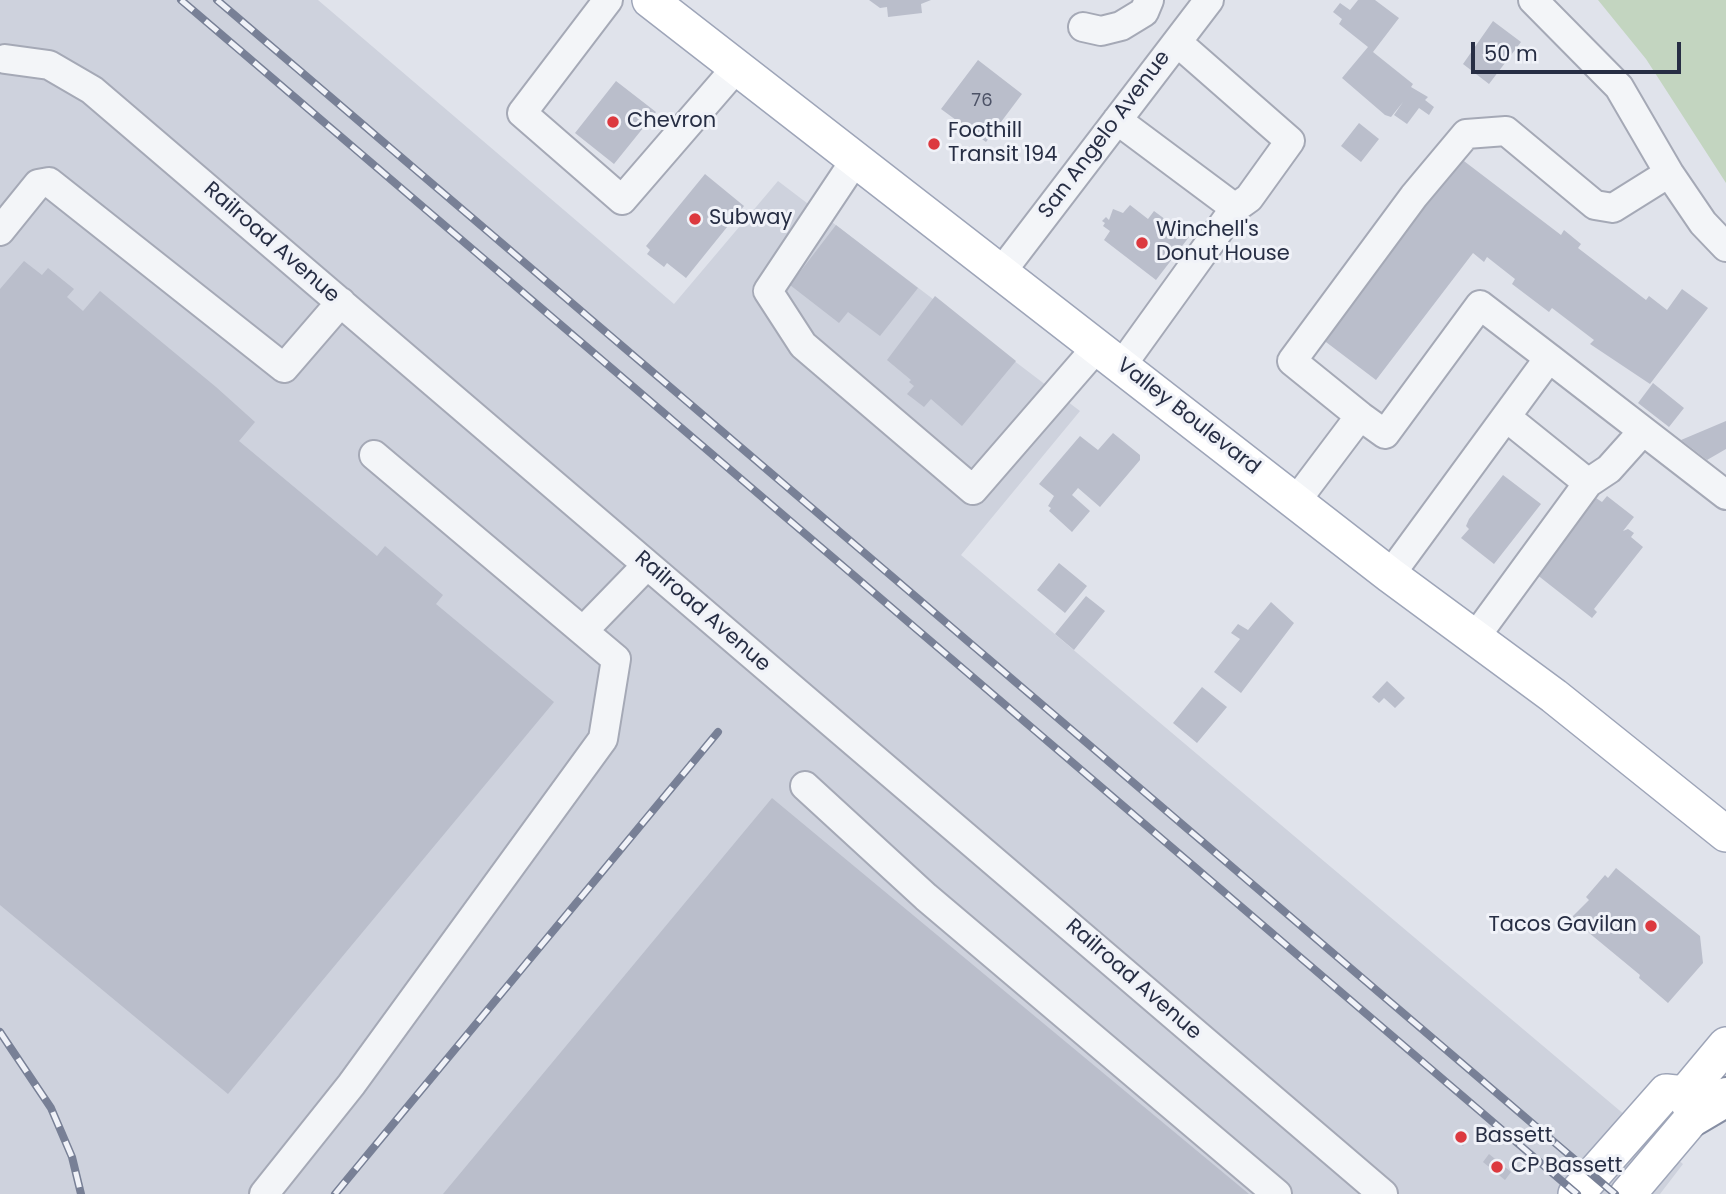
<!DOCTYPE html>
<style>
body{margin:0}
#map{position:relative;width:1726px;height:1194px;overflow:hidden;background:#e0e3eb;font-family:Poppins,sans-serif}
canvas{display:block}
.scale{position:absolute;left:1471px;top:42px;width:210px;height:32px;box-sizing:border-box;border:4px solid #272e44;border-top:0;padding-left:9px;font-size:21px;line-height:24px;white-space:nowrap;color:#272e44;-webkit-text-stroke:5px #f0f2f8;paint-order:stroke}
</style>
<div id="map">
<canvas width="1726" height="1194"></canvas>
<div class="scale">50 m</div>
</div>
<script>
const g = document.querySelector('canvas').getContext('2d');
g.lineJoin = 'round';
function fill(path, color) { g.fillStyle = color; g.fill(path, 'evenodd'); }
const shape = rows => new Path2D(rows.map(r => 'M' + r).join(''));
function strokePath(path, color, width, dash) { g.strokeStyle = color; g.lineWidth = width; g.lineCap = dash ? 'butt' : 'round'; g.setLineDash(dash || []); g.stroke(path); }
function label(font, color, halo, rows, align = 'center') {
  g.font = font + ' Poppins,sans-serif'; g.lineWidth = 6; g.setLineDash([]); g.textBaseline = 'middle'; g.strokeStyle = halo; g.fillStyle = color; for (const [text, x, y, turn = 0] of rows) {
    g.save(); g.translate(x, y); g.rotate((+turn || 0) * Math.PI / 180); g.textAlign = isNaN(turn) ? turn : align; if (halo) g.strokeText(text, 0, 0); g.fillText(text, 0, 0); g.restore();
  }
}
fill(shape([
 [0,0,318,0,674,304,778,181,1080,411,961,555,1683,1164,1660,1194,0,1194]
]), '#ced2dd');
fill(shape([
 [1598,0,1726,0,1726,183,1646,59]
]), '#c3d5c0');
fill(shape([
 [869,0,931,0,921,4,922,13,888,17,887,7,880,8],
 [1358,0,1375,0,1399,18,1373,52,1413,84,1411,87,1428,97,1425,100,1434,107,1429,115,1419,108,1407,124,1394,115,1403,102,1391,117,1385,115,1342,78,1368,47,1339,24,1342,19,1333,12,1340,3,1350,10],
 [1493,21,1521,42,1489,84,1463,64],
 [978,60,1022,94,986,142,941,109],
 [616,81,656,112,614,164,575,133],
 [1359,123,1379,139,1361,162,1341,146],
 [1460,158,1561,235,1564,230,1581,244,1578,248,1646,300,1649,296,1667,310,1682,289,1708,308,1650,384,1590,344,1594,340,1552,308,1549,312,1512,284,1515,279,1487,257,1484,262,1473,253,1376,380,1322,339],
 [705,174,744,206,686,278,667,263,664,267,647,254,650,250,646,246],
 [1130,205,1148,219,1154,211,1189,237,1156,280,1104,240,1110,231,1103,226,1105,223,1102,221,1106,217,1109,220,1113,209,1123,213],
 [836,225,918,288,880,336,848,312,839,323,790,285],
 [24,261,42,275,48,268,74,289,67,297,83,311,100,291,216,387,255,422,239,441,377,556,385,546,443,595,436,604,554,702,228,1094,0,905,0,289],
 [935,296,1016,361,962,426,931,399,924,407,907,394,914,386,909,382,911,380,887,360],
 [1653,383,1684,408,1669,427,1638,403],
 [1726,421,1726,449,1707,460,1681,440],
 [1113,433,1140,455,1140,460,1100,507,1078,488,1072,495,1090,511,1072,532,1049,511,1051,508,1048,506,1054,496,1039,484,1080,436,1098,450],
 [1503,475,1541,504,1494,564,1461,538,1469,529,1466,526,1469,519],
 [1607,496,1634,517,1623,531,1628,529,1634,533,1631,537,1643,547,1594,609,1597,612,1592,618,1536,574,1596,498,1602,502],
 [1059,563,1087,586,1065,613,1037,590],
 [1086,596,1105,611,1074,650,1055,634],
 [1271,602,1294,623,1241,693,1214,672,1240,639,1231,633,1238,624,1248,630],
 [1387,681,1405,698,1395,708,1384,698,1379,703,1372,697],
 [1202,687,1227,707,1197,743,1173,723],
 [772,798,1249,1194,443,1194],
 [1616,868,1700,936,1703,963,1668,1003,1639,978,1640,975,1571,918,1589,900,1586,897,1605,875,1608,878],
 [1460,1129,1469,1138,1463,1146,1453,1137],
 [1489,1154,1511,1172,1505,1180,1483,1162]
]), '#babecb');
const minor = shape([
 [608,0,522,113,622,200,737,67],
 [1533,0,1619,87,1669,173,1703,223,1726,247],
 [1083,27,1101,31,1121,26,1144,12,1149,0],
 [5,59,49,65,92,90,1383,1194],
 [1117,120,1235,208,1249,198,1290,141,1177,42],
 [856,159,768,291,803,345,973,490,1098,346],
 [0,231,38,184,49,182,284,368,341,302],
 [1002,271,1209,0],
 [1549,358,1726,495],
 [1122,365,1235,208],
 [1360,416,1292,361,1414,196,1466,134,1506,131,1595,205,1613,208,1669,173],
 [1588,483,1609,469,1643,431],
 [1296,501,1360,416,1385,434,1480,305,1549,358,1390,575],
 [583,631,647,565],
 [1476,636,1588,483,1506,417],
 [805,786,926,897,1277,1194],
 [264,1194,351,1085,603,739,616,659,374,455]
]);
const major = shape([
 [650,0,1390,575,1554,696,1726,834],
 [1685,1094,1726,1045],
 [1576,1194,1666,1092,1685,1094],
 [1628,1194,1694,1116,1685,1094]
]);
const highway = shape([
 [1694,1116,1726,1097]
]);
strokePath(minor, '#a5a9b6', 32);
strokePath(major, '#9ea5b8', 38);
strokePath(highway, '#868ea3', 42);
strokePath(minor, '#f3f5f8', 28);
strokePath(major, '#fff', 35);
strokePath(highway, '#fff', 38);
const rail = shape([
 [181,0,1577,1194],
 [217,0,1615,1194],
 [0,1032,51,1108,72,1157,81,1194],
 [335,1194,718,732]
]);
strokePath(rail, '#788096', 8);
strokePath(rail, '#f0f2f8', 5, [16]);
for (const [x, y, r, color] of [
 [613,122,7,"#dc393f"],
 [934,144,7,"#dc393f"],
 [695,219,7,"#dc393f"],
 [1142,243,7,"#dc393f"],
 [1651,926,7,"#dc393f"],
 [1461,1137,7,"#dc393f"],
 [1497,1167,7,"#dc393f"]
]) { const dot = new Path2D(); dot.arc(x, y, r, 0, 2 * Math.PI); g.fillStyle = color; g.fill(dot); strokePath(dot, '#f0f2f8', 2.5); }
label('18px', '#4c5266', null, [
 ["76",982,101]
]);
label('21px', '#272e44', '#f0f2f8', [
 ["Chevron",627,122],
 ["Foothill",948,132],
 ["Transit 194",948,156],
 ["Subway",709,219],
 ["Winchell's",1156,231],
 ["Donut House",1156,255],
 ["Tacos Gavilan",1637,926,"right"],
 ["Bassett",1475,1137],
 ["CP Bassett",1511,1167]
], 'left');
label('21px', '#272e44', '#f0f2f8', [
 ["San Angelo Avenue",1105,135,-53],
 ["Railroad Avenue",271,243,41],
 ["Valley Boulevard",1188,417,38],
 ["Railroad Avenue",702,612,41],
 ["Railroad Avenue",1133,980,41]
]);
</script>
